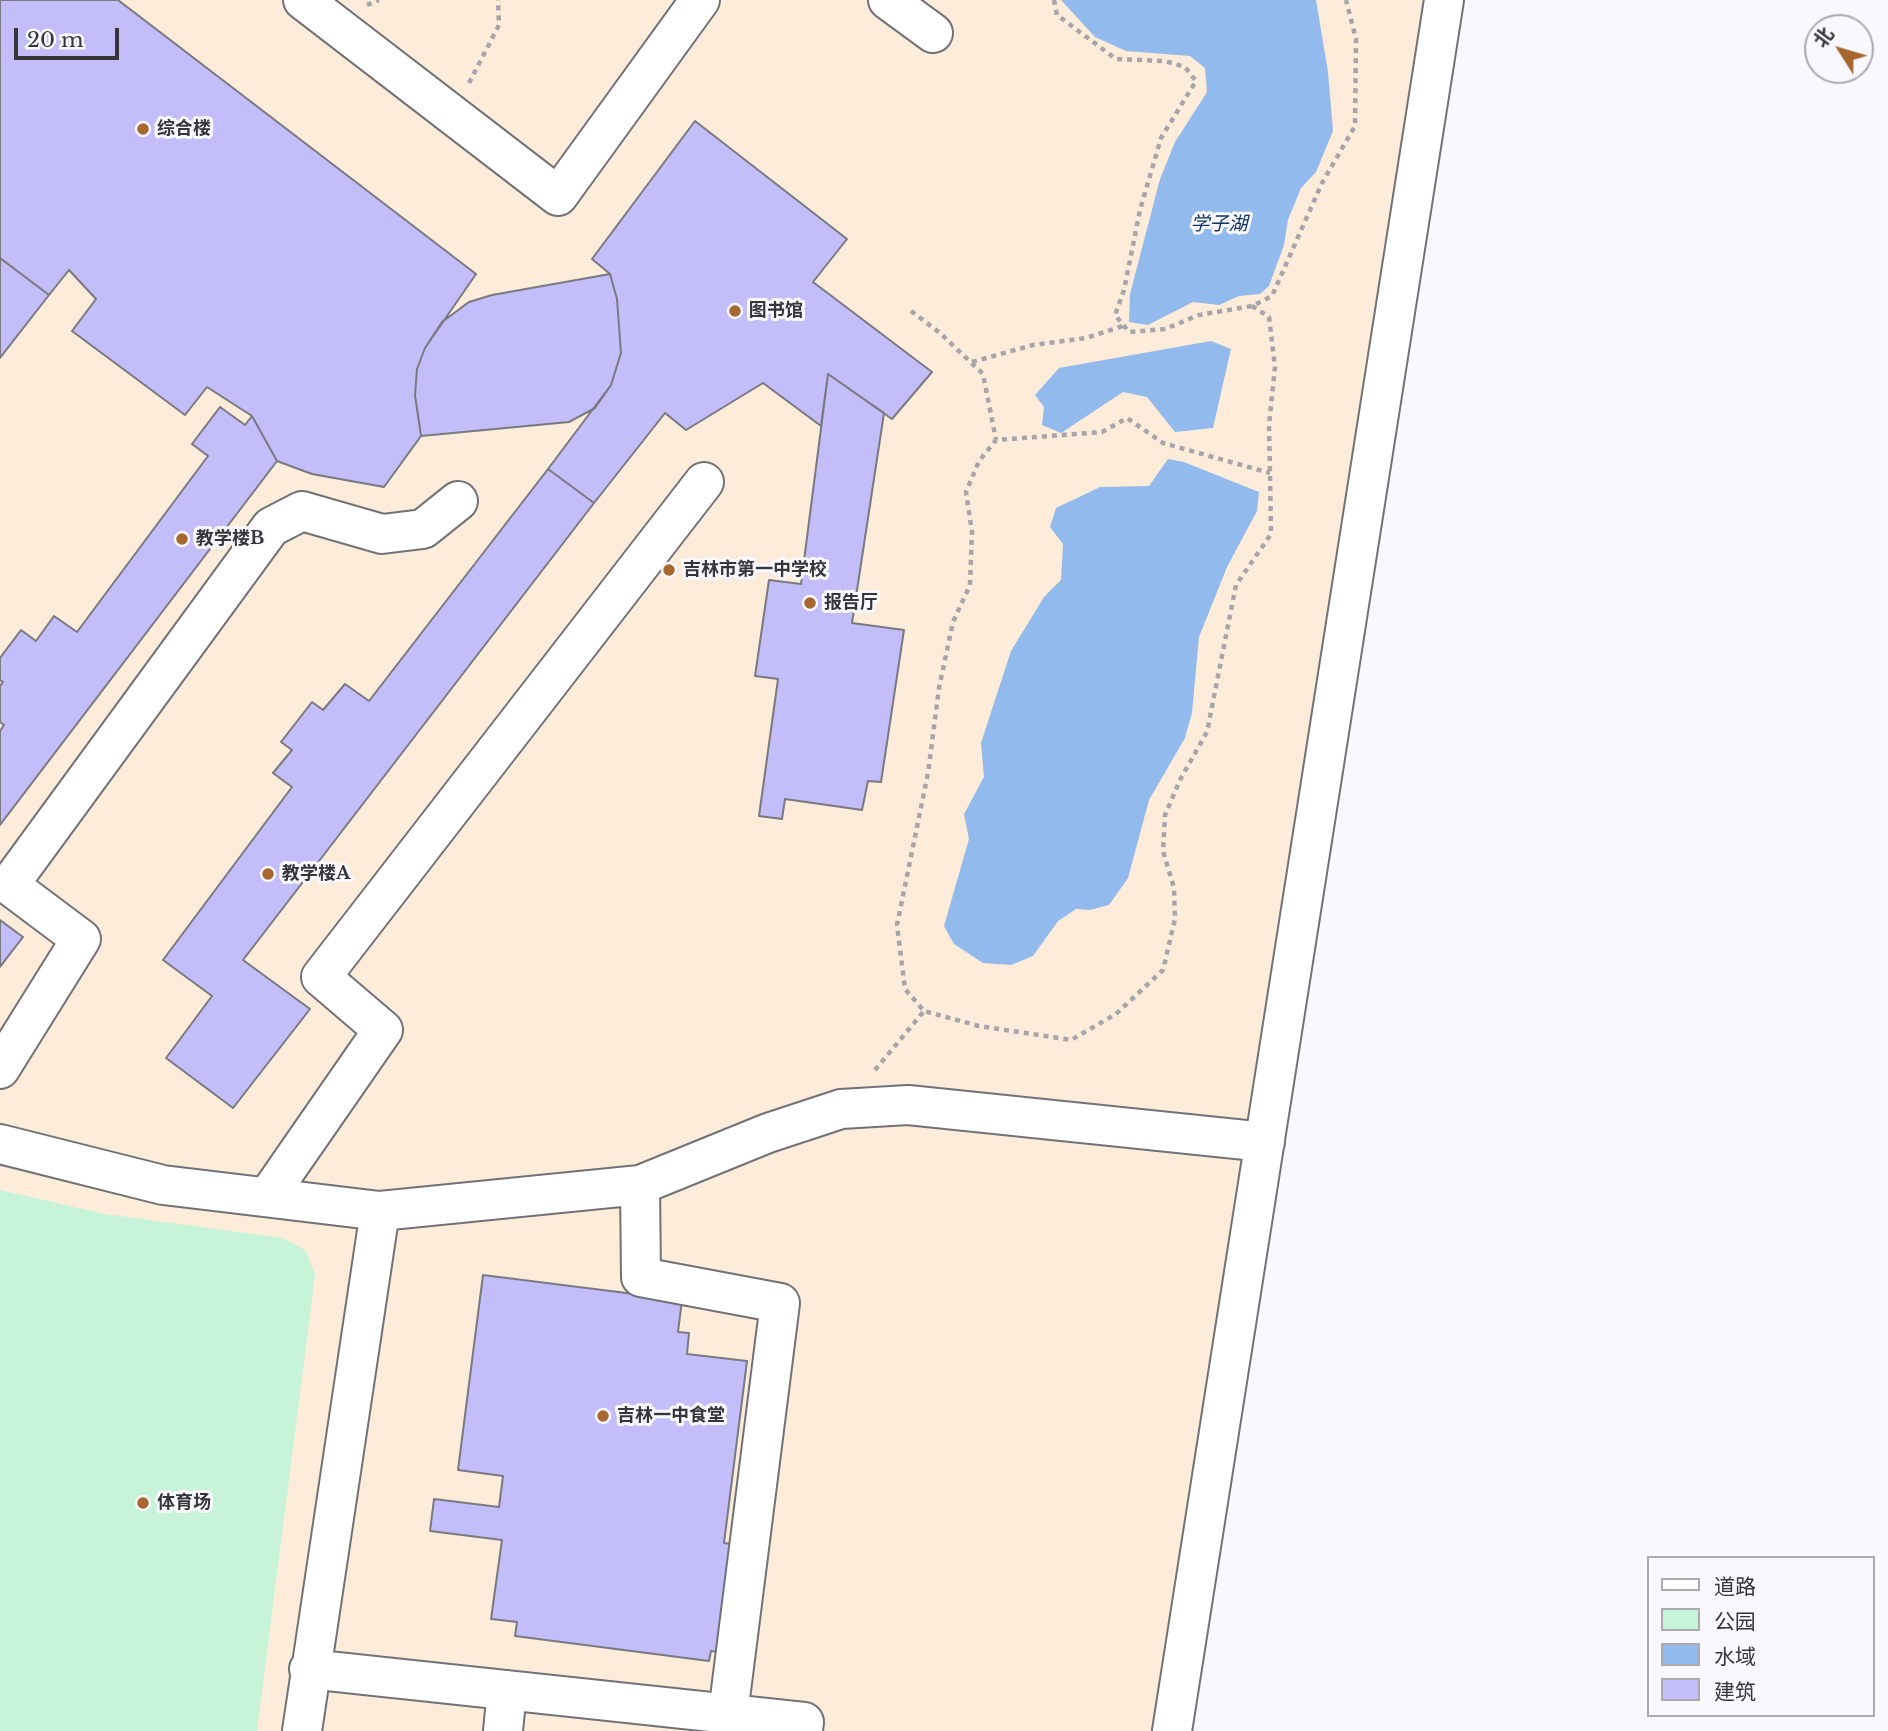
<!DOCTYPE html>
<meta charset="utf-8">
<style>
body{margin:0}
#map{position:relative;width:1888px;height:1731px;overflow:hidden;background:#f8f8fe;font-family:"Libre Baskerville","Noto Sans SC",serif}
canvas{display:block}
.legend{position:absolute;left:1647px;top:1556px;width:228px;height:161px;box-sizing:border-box;background:#f8f8fe;border:2px solid #aaaaaf;margin:0;padding:9px 12px;list-style:none;font-size:21px;color:#363639}
.legend li{display:flex;align-items:center;gap:14px;height:35px}
.legend b{width:35px;border:2px solid #aaaaaf}
.north{position:absolute;left:1804px;top:14px;width:70px;height:70px;box-sizing:border-box;background:#f8f8fe;border:2px solid #aaaaaf;border-radius:50%;rotate:307deg;font-size:19px;font-weight:700;line-height:28px;text-align:center;color:#363639}
.north::after{content:'';display:block;margin:auto;width:24px;height:32px;background:#a7672f;clip-path:polygon(50% 0,100% 100%,50% 72%,0 100%)}
.scale{position:absolute;left:14px;top:28px;width:105px;height:32px;box-sizing:border-box;border:4px solid #363639;border-top:0;padding-left:9px;font-size:21px;line-height:24px;white-space:nowrap;color:#363639;-webkit-text-stroke:5px #f8f8fe;paint-order:stroke}
</style>
<div id="map">
<canvas width="1888" height="1731"></canvas>
<ul class="legend">
<li><b style="height:9px;background:#fff"></b>道路</li>
<li><b style="height:19px;background:#c7f3d8"></b>公园</li>
<li><b style="height:19px;background:#93baec"></b>水域</li>
<li><b style="height:19px;background:#c3befa"></b>建筑</li>
</ul>
<div class="north">北</div>
<div class="scale">20 m</div>
</div>
<script>
const g = document.querySelector('canvas').getContext('2d');
g.lineJoin = 'round';
function fill(path, color) { g.fillStyle = color; g.fill(path, 'evenodd'); }
const shape = rows => new Path2D(rows.map(r => 'M' + r).join(''));
function strokePath(path, color, width, dash) { g.strokeStyle = color; g.lineWidth = width; g.lineCap = dash ? 'butt' : 'round'; g.setLineDash(dash || []); g.stroke(path); }
function label(font, color, halo, rows, align = 'center') {
  g.font = font + ' "Libre Baskerville","Noto Sans SC",serif'; g.lineWidth = 6; g.setLineDash([]); g.textBaseline = 'middle'; g.strokeStyle = halo; g.fillStyle = color; for (const [text, x, y, turn = 0] of rows) {
    g.save(); g.translate(x, y); g.rotate((+turn || 0) * Math.PI / 180); g.textAlign = isNaN(turn) ? turn : align; if (halo) g.strokeText(text, 0, 0); g.fillText(text, 0, 0); g.restore();
  }
}
fill(shape([
 [0,0,1428,0,1154,1731,0,1731]
]), '#fcecd9');
fill(shape([
 [0,1190,105,1214,283,1238,306,1251,315,1275,257,1731,0,1731]
]), '#c7f3d8');
fill(shape([
 [1061,0,1316,0,1328,72,1333,131,1316,172,1301,188,1288,220,1284,245,1269,286,1260,294,1239,296,1219,305,1193,302,1148,325,1129,322,1130,294,1160,179,1175,142,1207,92,1205,68,1190,56,1126,51,1095,37],
 [1211,341,1231,349,1213,428,1175,432,1147,397,1123,392,1061,433,1042,425,1044,407,1035,395,1059,368],
 [1168,459,1184,462,1259,492,1257,511,1227,567,1199,637,1192,713,1185,738,1149,800,1128,878,1109,905,1090,910,1076,909,1058,921,1033,956,1011,965,983,963,954,944,944,926,969,839,964,814,984,777,981,743,1011,651,1044,597,1061,580,1063,544,1050,527,1056,508,1100,487,1149,486]
]), '#93baec');
const building = shape([
 [0,0,118,0,476,274,425,348,417,369,415,395,421,436,384,487,312,474,277,461,252,416,207,387,185,415,72,331,96,299,69,270,49,295,0,258,0,0],
 [695,121,847,239,813,282,932,372,892,419,828,374,821,426,763,383,686,430,665,413,594,503,548,469,611,385,621,353,617,299,610,274,592,259,695,121],
 [0,258,49,295,0,358,0,258],
 [610,274,617,299,621,353,611,385,595,408,569,422,421,436,415,395,417,369,425,348,442,322,469,302,492,295,610,274],
 [828,374,884,413,852,623,904,630,881,782,868,781,862,810,785,799,782,819,759,816,778,679,755,676,769,580,801,584,828,374],
 [220,407,245,425,252,416,277,461,0,825,0,731,4,725,0,722,0,686,3,682,0,680,0,658,21,630,36,641,54,616,77,632,208,456,192,444,220,407],
 [548,469,594,503,243,960,310,1009,233,1108,166,1058,212,996,163,960,292,787,273,773,292,750,281,742,312,702,323,710,345,684,369,701,548,469],
 [0,920,23,937,0,967,0,920],
 [483,1275,682,1300,678,1332,689,1333,687,1354,747,1361,724,1543,741,1545,727,1653,711,1651,709,1661,515,1636,517,1622,491,1619,502,1540,430,1531,434,1499,499,1507,503,1476,458,1470,483,1275]
]);
fill(building, '#c3befa');
strokePath(building, '#797980', 2);
const minor = shape([
 [303,0,558,196,700,0],
 [888,0,933,33],
 [0,1069,81,939,9,885,271,527,302,511,382,534,423,529,458,501],
 [0,1144,163,1185,380,1211,640,1185,768,1133,841,1109,908,1105,1265,1142],
 [640,1185,641,1277,780,1303,728,1714],
 [268,1196,383,1030,321,977,704,482],
 [309,1669,804,1722,803,1731],
 [302,1731,380,1211],
 [503,1731,507,1690],
 [1172,1731,1444,0]
]);
strokePath(minor, '#717178', 42);
strokePath(shape([
 [1054,0,1057,15,1116,59,1165,61,1185,67,1196,81,1161,138,1140,210,1124,290,1115,315,1129,332,1165,329,1199,315,1252,306,1272,296,1322,183,1355,126,1356,39,1346,0],
 [367,5,379,0],
 [469,83,499,25,498,0],
 [1252,306,1269,317,1275,367,1269,425,1270,473,1271,534,1236,585,1207,732,1181,778,1165,815,1163,851,1174,888,1175,919,1163,970,1116,1014,1071,1040,979,1026,924,1011,905,989,897,925,928,773,939,688,953,622,970,585,972,532,966,492,979,461,996,440,1102,432,1127,418,1163,443,1270,473],
 [911,311,940,333,983,374,996,440],
 [972,362,1033,345,1086,338,1123,326],
 [875,1070,924,1011]
]), '#a5a5aa', 4.5, [5, 5]);
strokePath(minor, '#fff', 38);
for (const [x, y, r, color] of [
 [143,129,7,"#a7672f"],
 [735,311,7,"#a7672f"],
 [182,539,7,"#a7672f"],
 [669,570,7,"#a7672f"],
 [810,603,7,"#a7672f"],
 [268,874,7,"#a7672f"],
 [603,1416,7,"#a7672f"],
 [143,1503,7,"#a7672f"]
]) { const dot = new Path2D(); dot.arc(x, y, r, 0, 2 * Math.PI); g.fillStyle = color; g.fill(dot); strokePath(dot, '#f8f8fe', 2.5); }
label('bold 18px', '#363639', '#f8f8fe', [
 ["综合楼",157,129],
 ["图书馆",749,311],
 ["教学楼B",196,539],
 ["吉林市第一中学校",683,570],
 ["报告厅",824,603],
 ["教学楼A",282,874],
 ["吉林一中食堂",617,1416],
 ["体育场",157,1503]
], 'left');
label('italic 19px', '#0c3360', '#f8f8fe', [
 ["学子湖",1219,225]
]);
</script>
